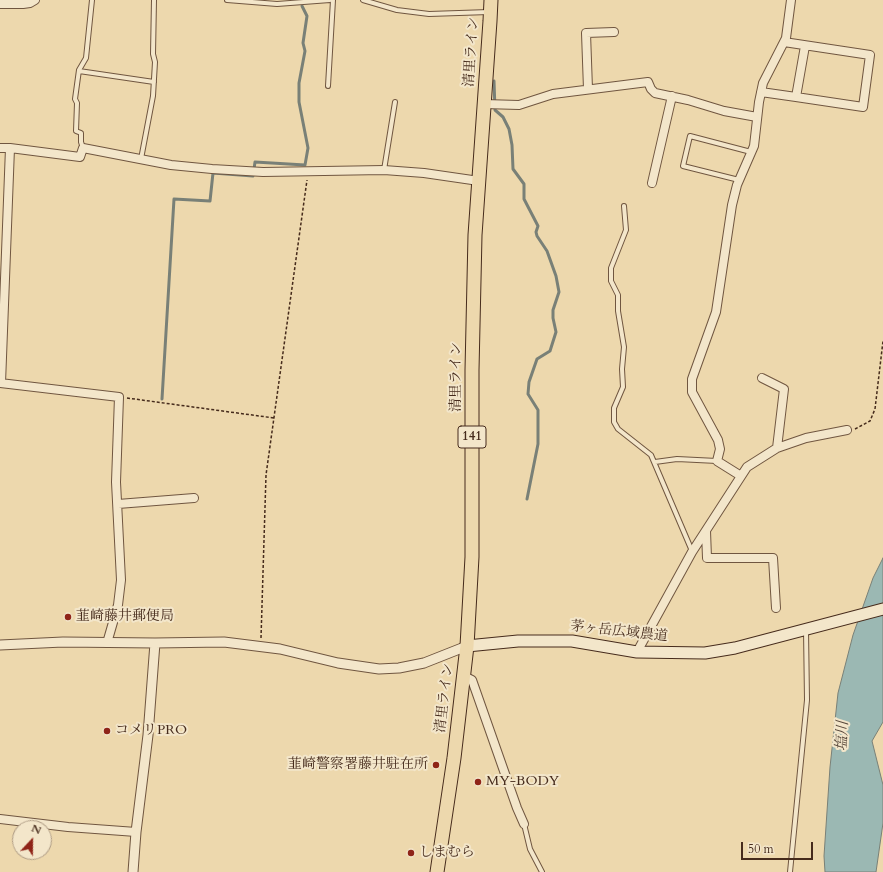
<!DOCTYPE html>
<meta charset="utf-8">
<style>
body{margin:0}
#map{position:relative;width:883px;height:872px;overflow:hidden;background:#edd8ad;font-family:Cardo,serif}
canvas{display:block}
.north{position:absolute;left:12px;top:820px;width:40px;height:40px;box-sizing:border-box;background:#f3e6ca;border:1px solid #ae9b84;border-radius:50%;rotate:22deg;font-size:11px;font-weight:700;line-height:16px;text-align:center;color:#462b1c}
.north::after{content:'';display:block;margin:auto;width:14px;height:18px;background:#8f2418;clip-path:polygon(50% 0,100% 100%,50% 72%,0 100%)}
.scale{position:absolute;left:741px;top:842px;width:72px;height:18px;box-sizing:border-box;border:2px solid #462b1c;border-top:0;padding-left:5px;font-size:12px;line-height:14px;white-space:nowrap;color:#462b1c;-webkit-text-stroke:3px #f3e6ca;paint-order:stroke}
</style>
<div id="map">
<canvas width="883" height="872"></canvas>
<div class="north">N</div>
<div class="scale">50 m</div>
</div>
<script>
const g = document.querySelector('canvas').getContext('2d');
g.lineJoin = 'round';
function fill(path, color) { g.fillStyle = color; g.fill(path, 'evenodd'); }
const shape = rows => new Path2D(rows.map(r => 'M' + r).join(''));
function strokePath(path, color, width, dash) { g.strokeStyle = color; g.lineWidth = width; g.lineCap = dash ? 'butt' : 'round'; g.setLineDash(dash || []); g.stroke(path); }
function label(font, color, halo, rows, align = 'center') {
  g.font = font + ' Cardo,"Noto Serif JP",serif'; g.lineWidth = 4; g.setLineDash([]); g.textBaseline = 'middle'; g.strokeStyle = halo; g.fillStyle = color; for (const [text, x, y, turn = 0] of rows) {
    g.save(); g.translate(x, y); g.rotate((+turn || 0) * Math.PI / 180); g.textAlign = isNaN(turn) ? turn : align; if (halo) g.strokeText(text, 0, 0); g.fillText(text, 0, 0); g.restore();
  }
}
const water = shape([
 [883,558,883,722,872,741,883,785,883,823,876,872,825,872,824,856,830,767,838,693,853,635,873,578,883,558]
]);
fill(water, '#9bb8b3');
strokePath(water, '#798077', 1);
strokePath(shape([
 [494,81,495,110,503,117,509,129,512,145,513,169,524,184,524,199,538,226,536,232,537,236,547,251,556,276,559,292,553,310,553,318,556,332,550,351,537,359,529,382,528,394,538,410,538,444,527,499],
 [162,399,174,199,210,201,213,173,253,176,255,162,305,165,308,148,299,102,299,83,305,51,303,43,307,16,302,6]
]), '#798077', 3);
const service = shape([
 [227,0,277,4,330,0],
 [363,0,397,10,429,14,489,12],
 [79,71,154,82],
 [328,86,333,0],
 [83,148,81,142,81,133,76,131,77,103,75,99,79,70,86,58,92,0],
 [141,159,153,96,155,62,153,54,154,0],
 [384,170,395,102],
 [739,180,683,166,690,136,751,152],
 [624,206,626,230,611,268,611,281,618,295,618,311,624,347,622,369,623,387,614,408,614,422,618,429,651,455,692,551],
 [655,462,677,459,717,461],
 [524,824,530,849,542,872],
 [790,872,807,700,806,630]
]);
const minor = shape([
 [0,4,23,4,30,3,35,0],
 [784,42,870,55,863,107,796,97,805,46],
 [588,89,586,33,614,32],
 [761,92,796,97],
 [484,104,519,105,553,94,648,82,651,89,655,93,688,100,724,111,757,117],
 [0,148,10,148,1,383],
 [10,148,80,157,83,148,171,165,212,169,263,172,384,170,424,173,479,181],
 [652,183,672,96],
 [762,378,784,389,777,448],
 [0,383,119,397,116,482,121,580,118,605,107,643],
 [741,476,717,461,720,449,718,440,692,392,692,379,716,312,732,205,737,185,754,146,759,102,763,83,786,38,791,0],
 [118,504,194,498],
 [706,531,707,558,773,558,776,608],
 [637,652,692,552,747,467,777,448,806,438,847,430],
 [464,676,472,680,517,808,524,824],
 [0,819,68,827,136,832]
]);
const tertiary = shape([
 [0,645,63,642,155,643,224,642,280,649,338,663,379,669,399,668,424,663,467,646],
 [133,872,136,832,148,735,155,643]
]);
const secondary = shape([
 [467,646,518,641,572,641,637,652,705,653,735,648,883,609]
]);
const trunk = shape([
 [437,872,454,758,467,646,472,557,472,370,475,235,490,21,491,0]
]);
strokePath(service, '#705640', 6);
strokePath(minor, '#705640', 10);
strokePath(tertiary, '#705640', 11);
strokePath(secondary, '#462b1c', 13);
strokePath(trunk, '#462b1c', 15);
strokePath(shape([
 [127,398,274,418],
 [855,429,870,421,875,409,883,341],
 [261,638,266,475,307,180]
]), '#462b1c', 1.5, [3, 2]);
strokePath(service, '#f3e6ca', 4);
strokePath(minor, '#f3e6ca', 8);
strokePath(tertiary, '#f3e6ca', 9);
strokePath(secondary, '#f3e6ca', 11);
strokePath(trunk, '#edd8ad', 13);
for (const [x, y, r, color] of [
 [68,617,4,"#8f2418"],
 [107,731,4,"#8f2418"],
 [436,765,4,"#8f2418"],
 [478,782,4,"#8f2418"],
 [411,853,4,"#8f2418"]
]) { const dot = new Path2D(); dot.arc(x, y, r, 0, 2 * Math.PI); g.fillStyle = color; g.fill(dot); strokePath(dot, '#f3e6ca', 1.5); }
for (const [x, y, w] of [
 [472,437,28]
]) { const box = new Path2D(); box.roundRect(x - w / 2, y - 11, w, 22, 3); g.fillStyle = '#f3e6ca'; g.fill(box); strokePath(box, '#462b1c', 1); }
label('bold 13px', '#462b1c', null, [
 ["141",472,437]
]);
label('14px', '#462b1c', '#f3e6ca', [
 ["清里ライン",472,52,-86],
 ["清里ライン",457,377,-90],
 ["茅ヶ岳広域農道",619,632,6],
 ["清里ライン",445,698,-83]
]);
label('14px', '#462b1c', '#f3e6ca', [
 ["韮崎藤井郵便局",76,617],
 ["コメリPRO",115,731],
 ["韮崎警察署藤井駐在所",428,765,"right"],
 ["MY-BODY",486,782],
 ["しまむら",419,853]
], 'left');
label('italic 15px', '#57473a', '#f3e6ca', [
 ["塩川",843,736,-87]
]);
</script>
